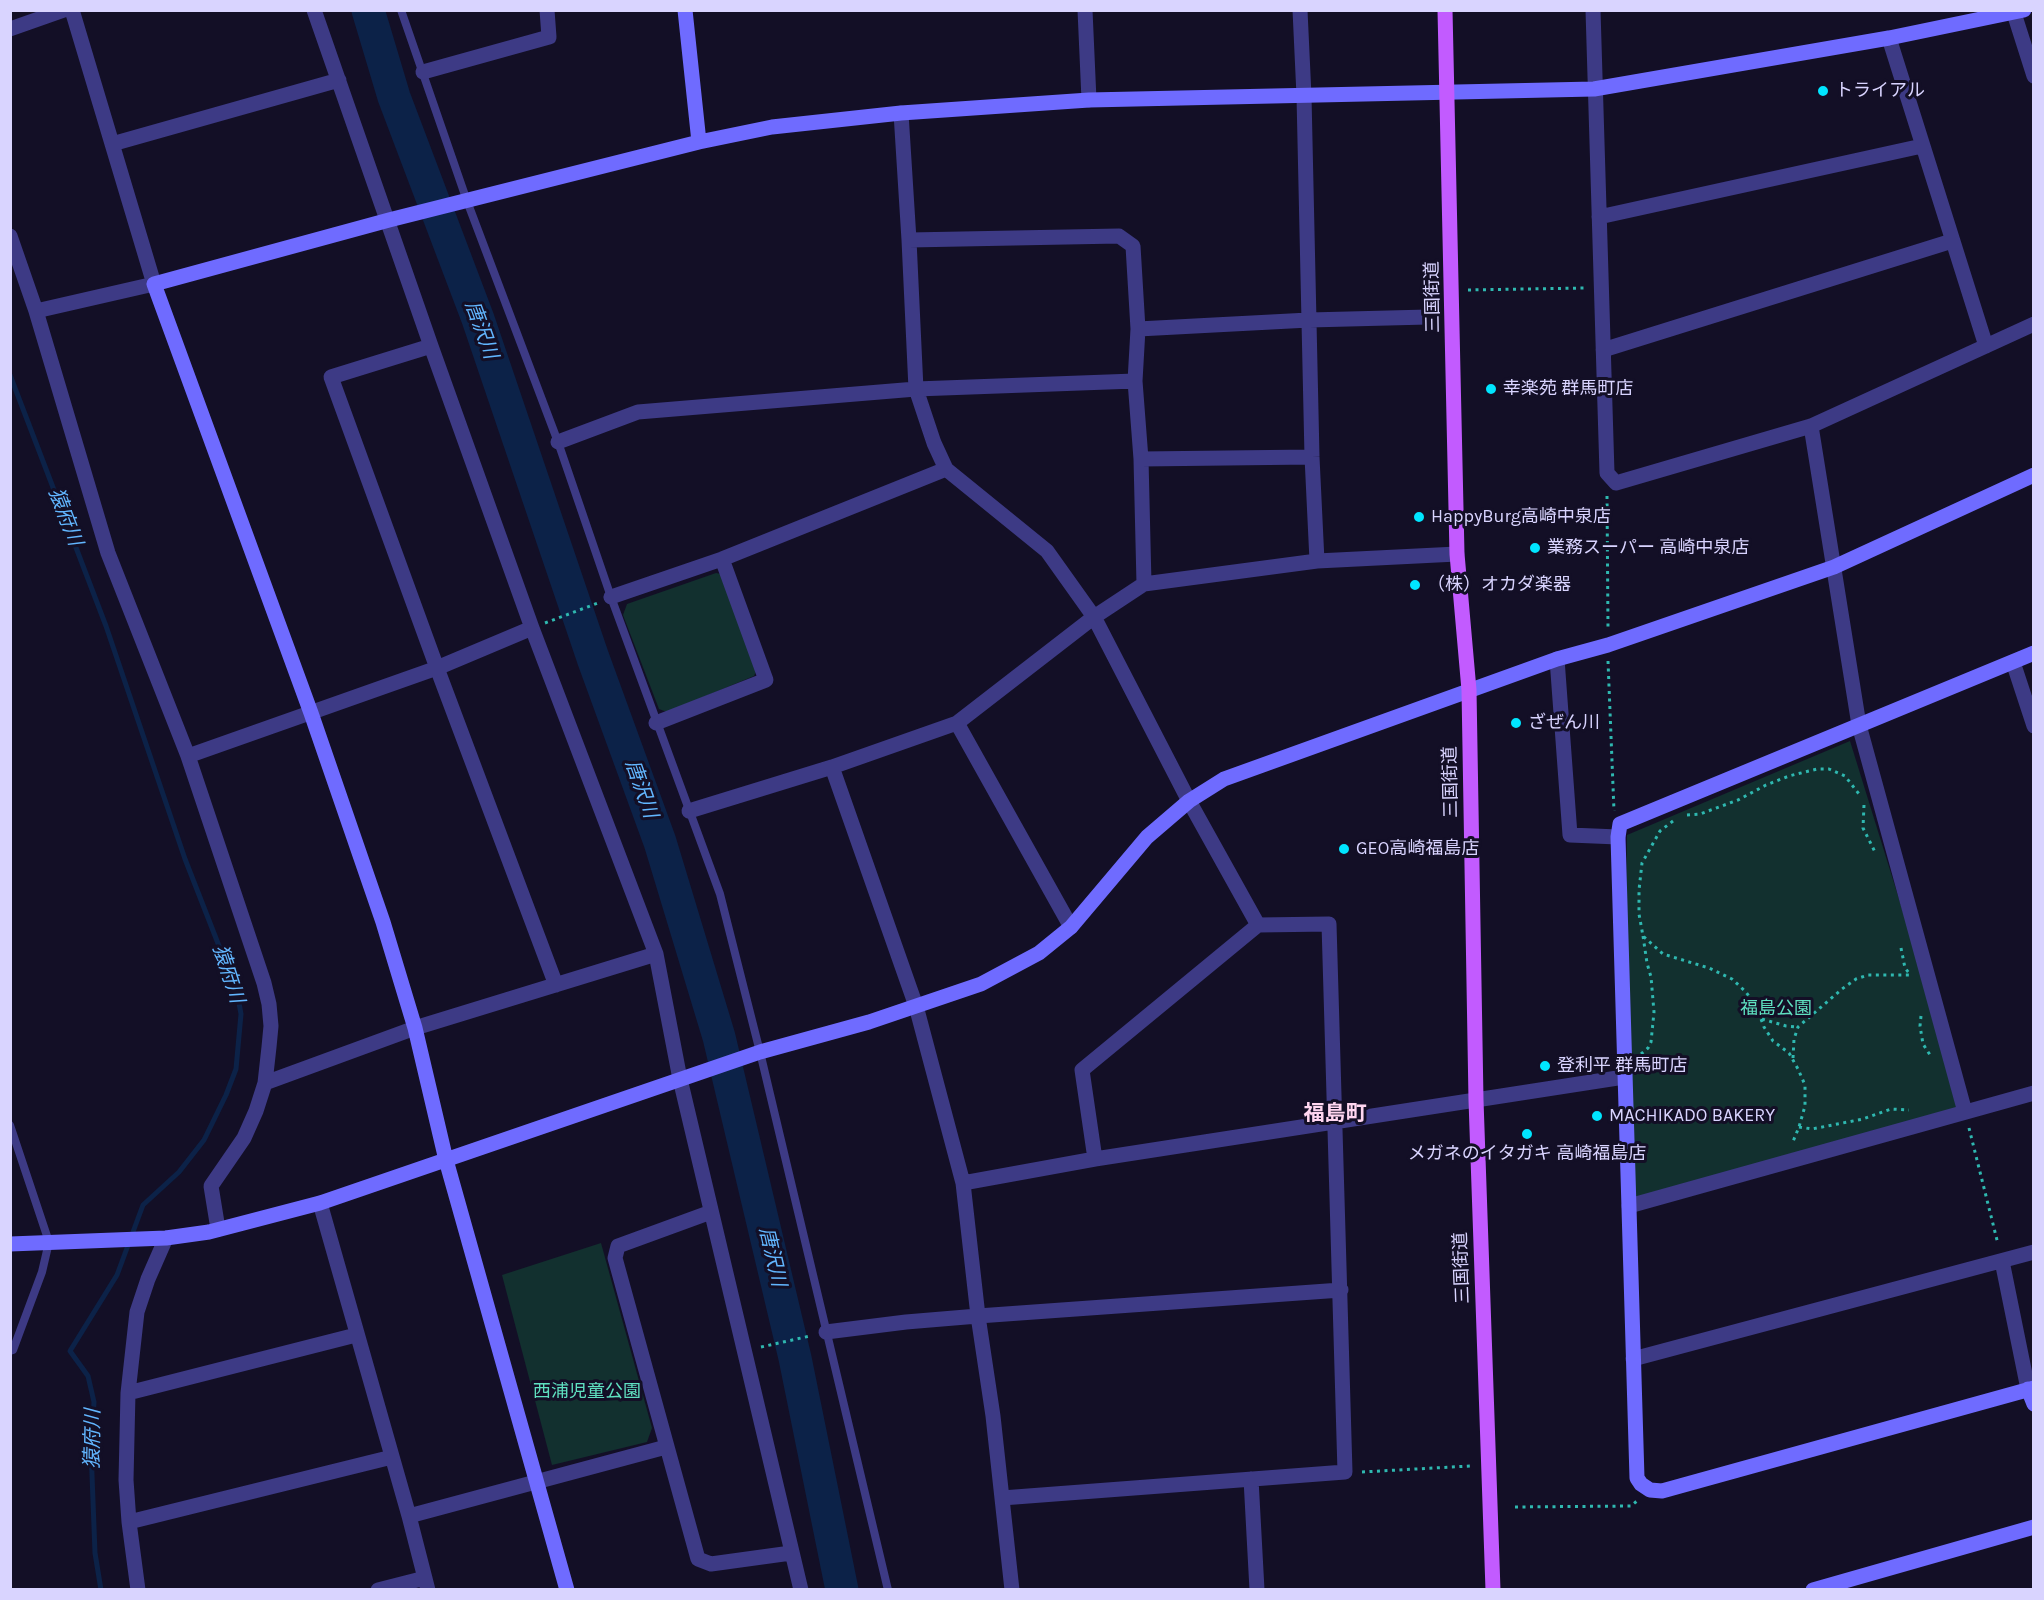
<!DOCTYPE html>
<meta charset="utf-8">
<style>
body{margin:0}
#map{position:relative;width:2044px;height:1600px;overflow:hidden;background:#130f26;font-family:Karla,sans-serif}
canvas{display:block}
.frame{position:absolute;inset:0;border:12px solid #d9d4ff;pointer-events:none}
</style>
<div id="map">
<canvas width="2044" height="1600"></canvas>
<div class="frame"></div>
</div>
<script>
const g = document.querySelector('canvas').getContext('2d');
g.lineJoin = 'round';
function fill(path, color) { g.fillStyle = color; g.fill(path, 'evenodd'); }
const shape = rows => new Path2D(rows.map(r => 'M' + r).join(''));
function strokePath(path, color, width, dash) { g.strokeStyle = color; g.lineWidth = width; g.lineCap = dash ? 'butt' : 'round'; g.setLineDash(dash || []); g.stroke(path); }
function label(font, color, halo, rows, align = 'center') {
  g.font = font + ' Karla,"Noto Sans JP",sans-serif'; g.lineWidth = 6; g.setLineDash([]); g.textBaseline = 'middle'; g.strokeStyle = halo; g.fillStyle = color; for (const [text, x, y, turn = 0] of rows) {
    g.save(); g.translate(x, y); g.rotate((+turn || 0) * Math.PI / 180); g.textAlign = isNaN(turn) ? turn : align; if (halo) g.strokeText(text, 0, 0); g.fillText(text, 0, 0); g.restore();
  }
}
fill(shape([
 [716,573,721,574,757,669,754,676,667,712,659,709,623,615,627,604],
 [1850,741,1965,1112,1629,1206,1624,1070,1627,835],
 [601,1243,652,1428,647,1442,552,1465,502,1275]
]), '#12302f');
strokePath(shape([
 [10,375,106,626,185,859,237,992,241,1014,236,1069,226,1095,204,1140,179,1172,143,1205,117,1275,70,1351,88,1376,94,1402,91,1449,95,1553,101,1590]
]), '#0c2248', 5);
strokePath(shape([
 [368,10,394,97,478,319,593,658,660,842,719,1037,795,1358,842,1590]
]), '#0c2248', 33);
strokePath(shape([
 [1468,290,1585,288],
 [1607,496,1608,628],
 [545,623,598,603],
 [1608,661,1614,811],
 [1864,805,1863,828,1875,852],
 [1687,815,1700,814,1738,800,1766,785,1789,776,1817,769,1829,769,1845,776,1859,794],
 [1673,821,1660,831,1642,863,1639,890,1639,914,1643,936,1663,954,1709,968,1732,979,1746,992,1757,1008,1764,1027,1773,1041,1789,1053,1798,1069,1805,1085,1805,1106,1799,1127,1792,1144],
 [1901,948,1905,968,1909,973],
 [1921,1016,1920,1026,1923,1044,1932,1058],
 [1762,1019,1786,1026,1798,1027],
 [1641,1054,1648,1048,1651,1042,1654,1012,1651,977,1647,963,1643,936],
 [1793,1058,1794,1039,1798,1027,1842,989,1856,979,1868,975,1909,975],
 [1799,1127,1812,1129,1863,1119,1891,1109,1909,1110],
 [1969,1128,1998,1244],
 [761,1347,810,1336],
 [1362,1472,1470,1466],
 [1515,1507,1631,1506,1637,1501]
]), '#2fb8b0', 3, [3, 4.5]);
strokePath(shape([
 [401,10,467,201,558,442,611,597,720,894,760,1052,888,1590],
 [10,1125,49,1242,42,1272,13,1350,10,1351]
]), '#3d3a85', 8);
strokePath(shape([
 [314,10,431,346,532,628,656,954,680,1079,801,1590],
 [1085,10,1089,100],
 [1300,10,1304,96,1312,457,1317,561],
 [1593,10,1607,473,1616,483,1811,426,2034,324],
 [2013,10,2034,76],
 [10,29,64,10],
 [1889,38,1986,346],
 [423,72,549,37,547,10],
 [901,113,909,240,916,389,934,443,946,469,1047,551,1094,617,1189,801,1258,925],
 [112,144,339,80],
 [1599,217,1922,146],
 [10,236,36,311,108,553,188,756,264,983,269,1004,271,1026,269,1047,265,1083,256,1111,244,1138,211,1186,218,1229],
 [909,240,1119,236,1133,246,1138,329,1135,381,1141,459,1144,584],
 [36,311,154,284,72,10],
 [1138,329,1309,320,1428,317],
 [431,346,331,377,437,668,556,985],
 [1603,350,1952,241],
 [1811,426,1859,725,1965,1112],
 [558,442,638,412,916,389,1135,381],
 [1141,459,1312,457],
 [611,597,722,559,946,469],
 [1557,659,1570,835,1618,837],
 [2013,662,2034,726],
 [656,723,766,680,722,559],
 [957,723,1071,927],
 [188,756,437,668,532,628],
 [832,767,916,1006,963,1183,978,1316,993,1416,1012,1590],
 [689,811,832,767,957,723,1094,617,1144,584,1317,561,1457,554],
 [265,1083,415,1028,656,954],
 [963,1183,1095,1159,1624,1077],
 [320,1203,409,1516,428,1590],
 [1629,1206,2034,1093],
 [711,1212,618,1246,615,1258,698,1559,711,1564,791,1553],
 [2002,1261,2028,1389],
 [826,1332,906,1322,978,1316,1341,1290],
 [1633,1359,2034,1252],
 [128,1393,356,1335],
 [1251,1479,1257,1590],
 [1002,1498,1345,1472,1329,924,1258,925,1082,1070,1095,1159],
 [409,1516,666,1447],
 [129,1522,392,1457],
 [138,1590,129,1522,126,1480,128,1393,137,1312,148,1279,166,1238],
 [378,1590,425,1578]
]), '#3d3a85', 15);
strokePath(shape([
 [685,10,699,142],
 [2034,653,1620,824,1618,837,1637,1478,1641,1484,1650,1490,1662,1491,2034,1388],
 [10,1244,166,1238,209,1232,320,1203,760,1052,869,1022,981,984,1039,953,1071,927,1147,837,1189,801,1224,779,1557,659,1608,645,1834,567,2034,475],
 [2028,1389,2034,1404],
 [567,1590,446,1160,415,1028,383,922,311,713,154,284,389,220,699,142,772,127,901,113,1089,100,1594,89,1889,38,2024,10],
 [1813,1590,2034,1527]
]), '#6f6bff', 15);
strokePath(shape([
 [1445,10,1457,554,1469,690,1476,1100,1493,1590]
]), '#c25bff', 15);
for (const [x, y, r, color] of [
 [1823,91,6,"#00e5ff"],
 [1491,389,6,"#00e5ff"],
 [1419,517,6,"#00e5ff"],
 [1535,548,6,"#00e5ff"],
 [1415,585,6,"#00e5ff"],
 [1516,723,6,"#00e5ff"],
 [1344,849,6,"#00e5ff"],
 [1545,1066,6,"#00e5ff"],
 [1597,1116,6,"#00e5ff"],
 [1527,1134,6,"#00e5ff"]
]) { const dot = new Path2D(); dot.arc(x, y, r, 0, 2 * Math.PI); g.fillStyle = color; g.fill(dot); strokePath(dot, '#130f26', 2); }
label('18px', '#d9d4ff', '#130f26', [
 ["トライアル",1835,91],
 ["幸楽苑 群馬町店",1503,389],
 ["HappyBurg高崎中泉店",1431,517],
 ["業務スーパー 高崎中泉店",1547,548],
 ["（株）オカダ楽器",1427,585],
 ["ざぜん川",1528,723],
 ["GEO高崎福島店",1356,849],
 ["登利平 群馬町店",1557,1066],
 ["MACHIKADO BAKERY",1609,1116],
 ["メガネのイタガキ 高崎福島店",1527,1154,"center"]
], 'left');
label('18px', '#d9d4ff', '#130f26', [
 ["三国街道",1433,297,-91],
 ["三国街道",1451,782,-91],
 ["三国街道",1462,1268,-92]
]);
label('18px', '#5fe0c0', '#130f26', [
 ["福島公園",1776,1009],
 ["西浦児童公園",587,1392]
]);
label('italic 20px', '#62b6ff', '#130f26', [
 ["唐沢川",481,330,70],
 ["猿府川",65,517,69],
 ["唐沢川",641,789,71],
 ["猿府川",228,974,72],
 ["唐沢川",772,1257,77],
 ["猿府川",93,1439,-89]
]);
label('bold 21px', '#ffd6f0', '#130f26', [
 ["福島町",1335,1114]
]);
</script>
